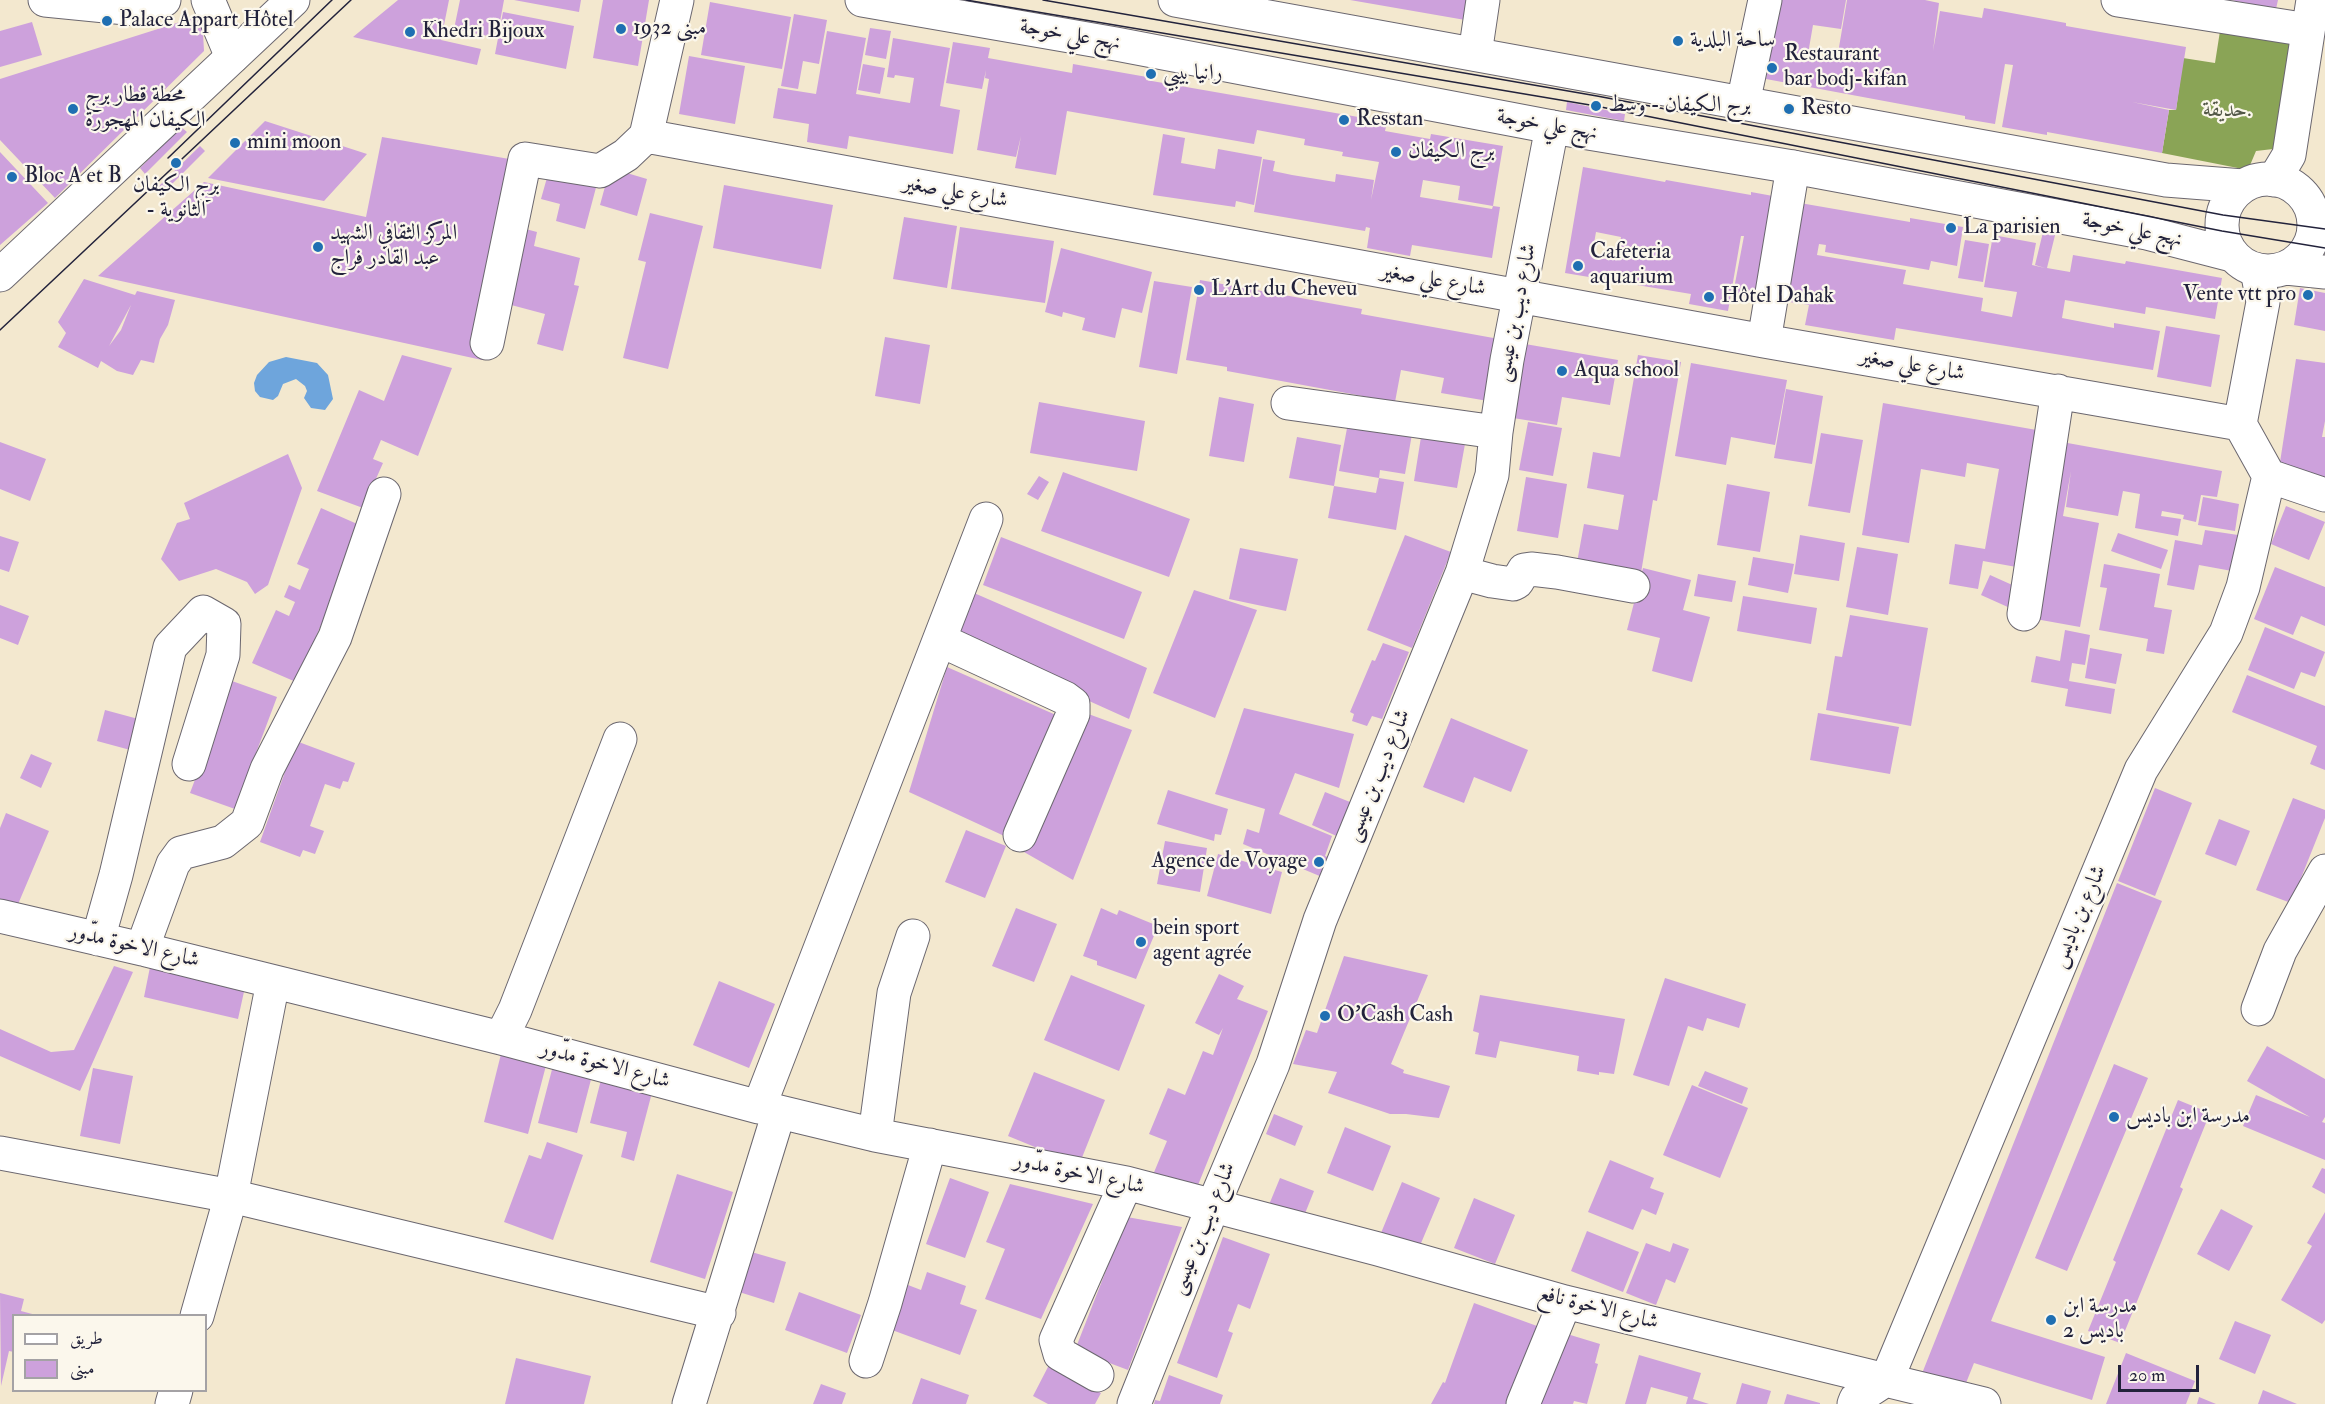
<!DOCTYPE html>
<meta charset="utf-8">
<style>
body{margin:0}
#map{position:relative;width:2325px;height:1404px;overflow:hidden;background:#f3e8cf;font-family:"IM FELL Double Pica",Amiri,serif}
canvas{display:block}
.legend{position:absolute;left:12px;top:1314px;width:195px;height:78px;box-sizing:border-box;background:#fbf7ec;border:2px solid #a4a2a5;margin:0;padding:8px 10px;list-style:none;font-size:18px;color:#22223b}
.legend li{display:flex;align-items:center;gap:12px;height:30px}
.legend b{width:30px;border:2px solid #a4a2a5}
.scale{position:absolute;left:2118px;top:1365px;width:81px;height:27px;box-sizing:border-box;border:3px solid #22223b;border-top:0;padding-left:8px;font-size:18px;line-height:21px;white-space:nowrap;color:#22223b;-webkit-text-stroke:4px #fbf7ec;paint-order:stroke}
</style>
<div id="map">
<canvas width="2325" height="1404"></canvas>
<ul class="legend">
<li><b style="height:8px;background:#fff"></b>طريق</li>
<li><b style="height:16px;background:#cda1dc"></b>مبنى</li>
</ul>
<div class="scale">20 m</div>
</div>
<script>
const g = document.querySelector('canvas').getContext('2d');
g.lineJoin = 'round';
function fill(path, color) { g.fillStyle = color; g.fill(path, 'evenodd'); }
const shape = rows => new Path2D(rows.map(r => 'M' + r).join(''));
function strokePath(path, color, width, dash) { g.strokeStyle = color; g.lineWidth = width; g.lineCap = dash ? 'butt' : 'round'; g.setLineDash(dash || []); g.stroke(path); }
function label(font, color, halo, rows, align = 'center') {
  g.font = font + ' "IM FELL Double Pica",Amiri,serif'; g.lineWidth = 4.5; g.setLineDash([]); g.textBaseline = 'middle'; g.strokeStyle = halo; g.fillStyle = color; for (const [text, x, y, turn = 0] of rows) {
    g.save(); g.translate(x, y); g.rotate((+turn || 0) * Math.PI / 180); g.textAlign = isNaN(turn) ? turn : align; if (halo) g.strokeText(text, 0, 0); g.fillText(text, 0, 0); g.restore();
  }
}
fill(shape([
 [2220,31,2291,43,2273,149,2256,151,2248,170,2162,153,2169,110,2176,110,2183,58,2215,63]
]), '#8aa456');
fill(shape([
 [286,357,317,363,328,375,333,399,325,410,311,408,304,398,307,391,305,386,296,379,283,384,278,396,273,400,260,397,255,391,254,383,257,375,269,362]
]), '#6ea5dc');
fill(shape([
 [398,0,449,0,441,40,481,49,477,65,353,37],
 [460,0,504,0,497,38,454,29],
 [514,0,581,0,579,12],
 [603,0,649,0,638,66,593,58],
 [1350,0,1475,0,1471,21],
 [1780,0,1846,0,1841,29,1813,25,1808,54,1837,59,1847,0,1925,0,1939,3,1933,51,1940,11,1982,18,1984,8,2066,23,2066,26,2186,47,2176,110,2132,102,2169,110,2162,153,2047,132,2047,135,2002,127,2013,65,2005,64,1995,124,1965,119,1965,116,1766,79],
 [2231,0,2278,0,2276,9],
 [710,2,791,17,782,69,701,55],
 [503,12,574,26,566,69,495,54],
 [794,14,827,20,819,64,803,61,798,89,781,86],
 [202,15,204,51,55,198,0,140,0,79],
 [32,22,42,55,0,67,0,31],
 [870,28,891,31,886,59,865,55],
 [827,31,866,38,856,94,910,103,914,78,895,75,894,78,887,77,893,38,950,48,940,106,960,110,953,154,849,136,847,149,807,142,809,124,773,118,778,88,816,94],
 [953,42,990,48,988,58,1072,73,1073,64,1147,77,1146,80,1387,122,1385,131,1430,139,1431,134,1503,146,1493,206,1458,200,1460,186,1423,180,1420,197,1492,209,1493,206,1500,207,1492,258,1412,245,1410,256,1367,248,1370,228,1366,227,1365,231,1254,212,1263,159,1275,161,1273,171,1292,175,1335,182,1336,174,1374,180,1371,200,1379,162,1342,156,1343,152,1304,145,1305,139,1257,130,1254,144,1067,111,1056,175,1015,168,1021,136,1016,157,977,150,989,79,985,78,986,70,982,89,946,83],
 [689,56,745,66,735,124,679,114],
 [863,64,885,68,880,94,858,90],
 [1567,102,1625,114,1624,121,1566,110],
 [265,121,367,154,324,201,208,178],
 [181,127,187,132,145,174,140,168],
 [1163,134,1185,138,1181,163,1215,169,1218,149,1262,157,1254,205,1236,201,1235,207,1153,195],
 [382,137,521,161,482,360,98,276,204,182,366,217],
 [200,146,205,151,163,193,158,187],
 [0,152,48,203,0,245],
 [550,167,598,180,585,229,556,221,560,204,541,199],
 [1583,167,1665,182,1666,180,1751,195,1751,192,1784,198,1767,300,1733,294,1744,236,1741,236,1728,311,1689,304,1691,294,1565,273],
 [1596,232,1621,237,1617,260,1592,255],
 [610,168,647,179,637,216,600,205],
 [724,185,833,205,821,269,713,248],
 [1800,203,1910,222,1910,218,1963,227,1957,266,1931,261,1929,270,1825,252,1826,245,1819,244,1817,255,1906,270,1903,284,1983,298,1981,311,2012,317,2017,292,1984,287,1993,235,2036,243,2032,265,2045,268,2035,265,2045,224,2057,227,2047,268,2070,272,2073,255,2125,264,2126,261,2222,278,2215,319,2146,307,2145,314,2065,300,2062,318,2114,328,2114,323,2160,331,2153,370,1896,328,1894,340,1805,325,1809,305,1783,301],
 [650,213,703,226,668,369,623,358,646,262,638,260],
 [904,217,957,226,947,288,893,279],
 [518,227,537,232,534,246,580,258,574,285,579,286,563,351,537,344,545,314,500,302],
 [960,227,1054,241,1045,303,951,289],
 [1965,240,1989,244,1983,282,1958,278],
 [1061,248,1152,272,1142,313,1122,308,1115,338,1082,330,1085,318,1063,312,1062,317,1045,312],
 [84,279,135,295,137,291,175,300,168,325,160,339,154,363,141,360,133,375,117,371,101,361,98,368,58,347,66,333,58,322],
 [131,305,121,330,109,346],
 [1200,280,1362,309,1361,314,1499,339,1488,401,1441,393,1444,378,1401,370,1395,402,1227,371,1227,367,1186,360],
 [1154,281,1192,287,1177,374,1139,367],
 [2300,288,2325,293,2325,331,2294,325],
 [2166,326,2220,335,2211,387,2157,377],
 [885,337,930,345,920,404,875,396],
 [1525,344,1618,360,1610,405,1562,397,1557,425,1513,418],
 [402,355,452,368,418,456,381,440,373,459,383,463,363,508,317,491,359,390,384,401],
 [1638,355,1681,362,1657,501,1653,500,1640,579,1576,568,1584,524,1618,530,1624,495,1587,488,1593,452,1620,457],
 [2296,359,2325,363,2325,421,2322,437,2325,437,2325,482,2278,475],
 [1691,363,1787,380,1775,445,1731,437,1726,465,1675,456],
 [1786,389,1823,396,1812,464,1774,458],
 [1219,397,1254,404,1244,462,1209,456],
 [1039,402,1145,421,1137,471,1030,453],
 [1883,403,2048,432,2022,568,1983,561,1978,589,1949,584,1955,544,1985,549,1999,469,1967,463,1965,477,1921,469,1909,543,1862,535],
 [1528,422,1562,428,1553,476,1519,470],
 [1348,423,1412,434,1405,474,1380,470,1379,478,1339,471],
 [1821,433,1863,440,1850,513,1808,506],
 [1297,437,1341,445,1334,486,1376,493,1379,478,1404,482,1396,530,1328,518,1334,486,1289,478],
 [1421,437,1465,444,1457,488,1414,481],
 [0,442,46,459,30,501,0,489],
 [2062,442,2222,471,2217,497,2201,495,2196,522,2183,519,2184,515,2162,511,2161,516,2181,519,2178,536,2135,528,2140,494,2123,491,2118,516,2066,507,2071,471,2063,516,2099,523,2080,627,2030,618],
 [288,454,302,488,268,585,255,594,247,582,216,569,179,581,161,559,177,523,190,519,184,503],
 [1063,472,1190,519,1169,577,1041,531],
 [1039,476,1049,482,1038,500,1027,494],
 [1526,477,1567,484,1558,538,1517,531],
 [1727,484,1770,492,1760,552,1717,545],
 [2203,497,2239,504,2235,531,2198,525],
 [2286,506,2325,522,2309,560,2271,544],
 [321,508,364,527,296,682,252,663,276,610,289,616,295,602,284,597,289,585,300,590,309,569,297,564],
 [2205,530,2238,535,2232,571,2199,565,2194,590,2167,585,2175,540,2202,545],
 [2118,533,2168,550,2161,569,2111,551],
 [1405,535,1451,552,1412,648,1367,630],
 [1800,535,1845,543,1839,581,1794,574],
 [0,536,19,542,9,572,0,569],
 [1001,537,1142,592,1124,639,983,585],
 [1857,547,1898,554,1888,615,1846,607],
 [1240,548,1298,559,1286,611,1229,599],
 [1753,557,1794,564,1788,593,1748,585],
 [2104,564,2160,574,2154,607,2172,610,2164,654,2146,651,2148,639,2099,630,2107,588,2100,587],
 [2275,567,2325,587,2325,626,2301,616,2293,635,2254,619],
 [1643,568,1691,580,1683,610,1710,617,1692,682,1652,671,1660,638,1627,630],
 [1698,574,1736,581,1732,602,1694,596],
 [1990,575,2019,588,2010,608,1981,595],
 [1194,590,1257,610,1215,718,1153,693],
 [974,593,1147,668,1129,719,965,645,957,636],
 [1743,596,1817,608,1811,644,1737,631],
 [0,605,29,616,18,645,0,638],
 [1850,615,1928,628,1911,726,1826,710,1835,656,1842,657],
 [2265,627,2325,652,2315,677,2301,672,2294,689,2248,670],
 [2065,630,2090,635,2085,665,2072,663,2069,681,2115,689,2111,714,2065,706,2068,689,2031,682,2036,656,2060,661],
 [1383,643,1409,652,1382,719,1372,716,1367,726,1352,721,1354,714,1350,712,1372,660,1375,661],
 [2090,648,2122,654,2116,684,2085,678],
 [947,667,1065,719,1013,840,909,792],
 [2247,675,2325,706,2325,770,2310,764,2317,746,2232,712],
 [232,681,277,697,235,809,190,793],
 [1244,708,1354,734,1339,788,1295,773,1279,814,1332,836,1325,856,1330,858,1322,877,1243,844,1247,829,1259,833,1265,809,1215,794],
 [105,710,142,720,134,751,97,741],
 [1083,712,1132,730,1073,880,1024,852],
 [1818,713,1899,727,1890,774,1810,760],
 [1451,718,1528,750,1511,792,1474,777,1464,803,1423,787],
 [296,741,355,763,348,782,343,781,340,789,325,784,310,826,324,831,315,854,303,850,300,857,260,842],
 [31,754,52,763,41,788,20,778],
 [2155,788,2192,803,2155,896,2118,881],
 [1168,790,1228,809,1221,835,1215,834,1214,841,1157,824],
 [1325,792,1355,804,1341,838,1312,825],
 [2293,798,2325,810,2325,818,2291,903,2256,890],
 [6,813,49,831,16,909,0,902,0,828],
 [2219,819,2250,831,2236,866,2205,854],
 [966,830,1006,846,985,898,945,882],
 [1165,841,1207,848,1200,892,1157,884],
 [1218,854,1282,872,1271,914,1207,896],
 [2117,883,2162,901,1991,1321,2105,1357,2092,1400,1974,1363,1962,1393,1921,1376],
 [1016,908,1057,924,1034,982,992,966],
 [1101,908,1117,915,1119,910,1158,926,1136,979,1097,965,1097,961,1083,956],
 [1344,956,1428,975,1391,1064,1404,1070,1403,1073,1450,1086,1439,1118,1406,1114,1390,1114,1328,1093,1337,1072,1293,1064,1306,1030,1317,1033],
 [152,957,247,978,238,1019,144,997],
 [114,966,133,972,80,1091,0,1056,0,1029,51,1052,74,1050],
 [1219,974,1244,986,1237,999,1268,1011,1192,1200,1150,1182,1167,1141,1149,1134,1168,1088,1185,1095,1203,1051,1213,1055,1223,1028,1219,1035,1195,1023],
 [1071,975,1145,1005,1119,1071,1044,1040],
 [1665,978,1746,1004,1739,1028,1707,1018,1703,1031,1688,1026,1669,1086,1633,1075],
 [719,981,775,1004,749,1068,693,1045],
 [1480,995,1625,1019,1614,1074,1599,1072,1599,1075,1577,1071,1579,1056,1500,1041,1496,1058,1475,1054,1479,1033,1473,1031],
 [503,1046,548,1058,528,1134,484,1122],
 [2267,1046,2325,1079,2325,1117,2322,1122,2325,1123,2325,1160,2243,1126,2256,1095,2310,1117,2247,1081],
 [555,1058,594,1068,577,1133,538,1123],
 [2114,1064,2148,1078,2067,1271,2035,1258],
 [93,1068,133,1076,120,1144,80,1136],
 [1705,1071,1748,1088,1742,1104,1698,1086],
 [603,1072,654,1085,634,1161,621,1157,627,1132,590,1123],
 [1034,1072,1105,1100,1079,1165,1008,1136],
 [1692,1085,1748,1108,1720,1178,1663,1155],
 [2178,1100,2210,1113,2180,1187,2183,1189,2120,1343,2088,1331,2116,1262,2113,1260],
 [1274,1114,1303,1126,1295,1146,1266,1134],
 [1345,1127,1391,1146,1373,1191,1327,1173],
 [547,1142,583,1155,553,1240,504,1222,529,1155,541,1159],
 [1610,1160,1654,1178,1650,1188,1664,1193,1656,1215,1642,1209,1633,1230,1588,1212],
 [2322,1168,2325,1169,2325,1194,2312,1187],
 [677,1174,733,1192,705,1279,650,1262],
 [950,1178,989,1192,965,1258,926,1244],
 [1280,1178,1314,1191,1300,1226,1266,1212],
 [1402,1182,1440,1198,1419,1248,1381,1233],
 [1010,1184,1093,1204,1041,1319,985,1299,1005,1249,986,1242],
 [1474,1198,1515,1215,1495,1264,1454,1248],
 [2221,1209,2253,1226,2229,1271,2197,1254],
 [2325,1212,2325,1320,2322,1324,2281,1300,2312,1246,2307,1243],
 [1127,1217,1182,1227,1128,1370,1075,1350],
 [1587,1231,1639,1252,1623,1292,1571,1271],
 [1223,1237,1270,1254,1250,1309,1238,1304,1228,1331,1233,1333,1217,1378,1177,1363],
 [1646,1243,1670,1252,1673,1243,1689,1249,1675,1283,1666,1279,1656,1305,1626,1293],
 [748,1251,786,1262,774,1303,736,1291],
 [927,1272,966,1286,960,1304,977,1310,960,1355,892,1330,908,1285,921,1290],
 [799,1292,861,1315,847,1353,785,1330],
 [0,1293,24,1299,21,1311,36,1315,14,1316,14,1352,9,1351,1,1386],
 [1474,1303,1537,1326,1509,1404,1431,1404,1443,1382,1445,1383],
 [2235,1321,2271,1335,2255,1374,2219,1359],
 [1554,1330,1600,1344,1595,1363,1598,1364,1587,1404,1574,1401,1573,1404,1533,1404],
 [2126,1353,2195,1381,2186,1404,2106,1404],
 [1639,1355,1701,1373,1693,1399,1709,1404,1686,1404,1688,1397,1651,1387,1646,1404,1625,1404],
 [516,1358,591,1376,584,1404,505,1404],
 [1049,1365,1101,1393,1095,1404,1048,1404,1033,1396],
 [1169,1375,1223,1395,1220,1404,1154,1404,1155,1400,1160,1401],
 [921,1378,969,1395,966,1404,912,1404],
 [1742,1383,1771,1391,1767,1404,1736,1404],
 [821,1384,846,1393,842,1404,813,1404],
 [2263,1390,2297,1404,2258,1404],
 [1787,1394,1820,1403,1820,1404,1784,1404],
 [2199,1397,2216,1404,2197,1404]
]), '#cda1dc');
const minor = shape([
 [45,0,136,9,164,0],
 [208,0,232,57],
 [677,0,646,136,1764,341,2240,424,2263,302,2257,270],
 [2118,0,2308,30],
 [1475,54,1483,0],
 [1743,103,1765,0],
 [2274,180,2289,155,2313,0],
 [1764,341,1793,167],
 [487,343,525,159,600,171,626,155,646,136],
 [1288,403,1496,432],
 [2269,476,2325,495],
 [1462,573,1492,581,1513,584,1517,582,1524,570,1531,569,1557,572,1633,586],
 [2024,614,2058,391],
 [940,640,1065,698,1073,704,1073,714,1020,835],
 [0,916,142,949,501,1038,759,1107,875,1135,1126,1183,1378,1249,1565,1302,1984,1404],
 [98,939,116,875,170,647,203,612,224,624,223,655,189,764],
 [142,949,173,864,181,853,223,842,247,823,267,769,335,637,384,494],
 [2258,1009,2280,951,2325,871],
 [501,1038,515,1010,620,739],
 [759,1107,986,519],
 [875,1135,894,993,913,936],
 [0,1153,231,1196,719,1313],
 [197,1316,231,1196,273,982],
 [866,1361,885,1303,930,1145],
 [1097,1375,1060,1354,1056,1340,1126,1183],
 [172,1404,176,1390],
 [689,1404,779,1112],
 [1134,1404,1213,1206,1273,1064,1320,920,1462,573,1492,475,1496,432,1507,360,1552,127],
 [1523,1404,1565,1302],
 [1854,1404,1856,1399,1887,1379,2141,770,2226,633,2243,587,2269,476,2240,424]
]);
const major = shape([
 [862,0,1116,44,1552,127,1793,167,2147,233,2232,255],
 [1175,0,2166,180,2243,186],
 '2222 225a46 46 0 1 1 92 0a46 46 0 1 1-92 0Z',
 [2286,268,2325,272],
 [0,275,293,0]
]);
strokePath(minor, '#6b676f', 35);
strokePath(major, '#6b676f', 35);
strokePath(minor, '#fff', 33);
strokePath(major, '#fff', 33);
strokePath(shape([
 [966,0,1596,106,2222,231,2325,248],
 [1043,0,1597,96,2223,215,2325,229],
 [168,158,332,0],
 [0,330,351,0]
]), '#22223b', 1.5);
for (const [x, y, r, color] of [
 [107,21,6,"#1f6fb2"],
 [621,29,6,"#1f6fb2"],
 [410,32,6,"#1f6fb2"],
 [1678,41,6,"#1f6fb2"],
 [1772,68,6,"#1f6fb2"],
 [1151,74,6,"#1f6fb2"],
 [1596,106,6,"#1f6fb2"],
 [73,109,6,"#1f6fb2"],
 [1789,109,6,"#1f6fb2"],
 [1344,120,6,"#1f6fb2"],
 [235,143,6,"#1f6fb2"],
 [1396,152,6,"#1f6fb2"],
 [176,163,6,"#1f6fb2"],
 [12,177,6,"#1f6fb2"],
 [1951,228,6,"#1f6fb2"],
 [318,247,6,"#1f6fb2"],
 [1578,266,6,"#1f6fb2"],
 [1199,290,6,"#1f6fb2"],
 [2308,295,6,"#1f6fb2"],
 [1709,297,6,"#1f6fb2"],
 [1562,371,6,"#1f6fb2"],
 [1319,862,6,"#1f6fb2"],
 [1141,942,6,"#1f6fb2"],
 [1325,1016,6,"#1f6fb2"],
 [2114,1117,6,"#1f6fb2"],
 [2051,1320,6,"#1f6fb2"]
]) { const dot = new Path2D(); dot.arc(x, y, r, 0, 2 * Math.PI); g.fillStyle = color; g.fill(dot); strokePath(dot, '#fbf7ec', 2); }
label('22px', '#22223b', '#fbf7ec', [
 ["Palace Appart Hôtel",119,21],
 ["مبنى 1932",633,29],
 ["Khedri Bijoux",422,32],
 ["ساحة البلدية",1690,41],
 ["Restaurant",1784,55],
 ["bar bodj-kifan",1784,80],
 ["رانيا بيبي",1163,74],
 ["محطة قطار برج",85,96],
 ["الكيفان المهجورة",85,121],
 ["برج الكيفان - وسط",1608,106],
 ["Resto",1801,109],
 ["Resstan",1356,120],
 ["mini moon",247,143],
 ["برج الكيفان",1408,152],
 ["Bloc A et B",24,177],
 ["برج الكيفان",176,186,"center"],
 ["- الثانوية",176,211,"center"],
 ["La parisien",1963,228],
 ["المركز الثقافي الشهيد",330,234],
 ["عبد القادر فراج",330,259],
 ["Cafeteria",1590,253],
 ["aquarium",1590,278],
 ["L'Art du Cheveu",1211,290],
 ["Vente vtt pro",2296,295,"right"],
 ["Hôtel Dahak",1721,297],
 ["Aqua school",1574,371],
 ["Agence de Voyage",1307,862,"right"],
 ["bein sport",1153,929],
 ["agent agrée",1153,954],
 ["O'Cash Cash",1337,1016],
 ["مدرسة ابن باديس",2126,1117],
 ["مدرسة ابن",2063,1307],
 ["باديس 2",2063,1332]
], 'left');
label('22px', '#22223b', '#fbf7ec', [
 ["نهج علي خوجة",1070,36,10],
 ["نهج علي خوجة",1547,126,10],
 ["شارع علي صغير",955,193,10],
 ["نهج علي خوجة",2132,231,12],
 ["شارع علي صغير",1433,281,10],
 ["شارع ديب بن عيسى",1517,313,-79],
 ["شارع علي صغير",1912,366,10],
 ["شارع ديب بن عيسى",1379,776,-68],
 ["شارع بن باديس",2080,917,-67],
 ["شارع الاخوة مدّور",134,947,13],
 ["شارع الاخوة مدّور",605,1066,15],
 ["شارع الاخوة مدّور",1079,1175,12],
 ["شارع ديب بن عيسى",1204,1229,-68],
 ["شارع الاخوة نافع",1598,1309,14]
]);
label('22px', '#535848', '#fbf7ec', [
 ["حديقة.",2227,111]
]);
</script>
